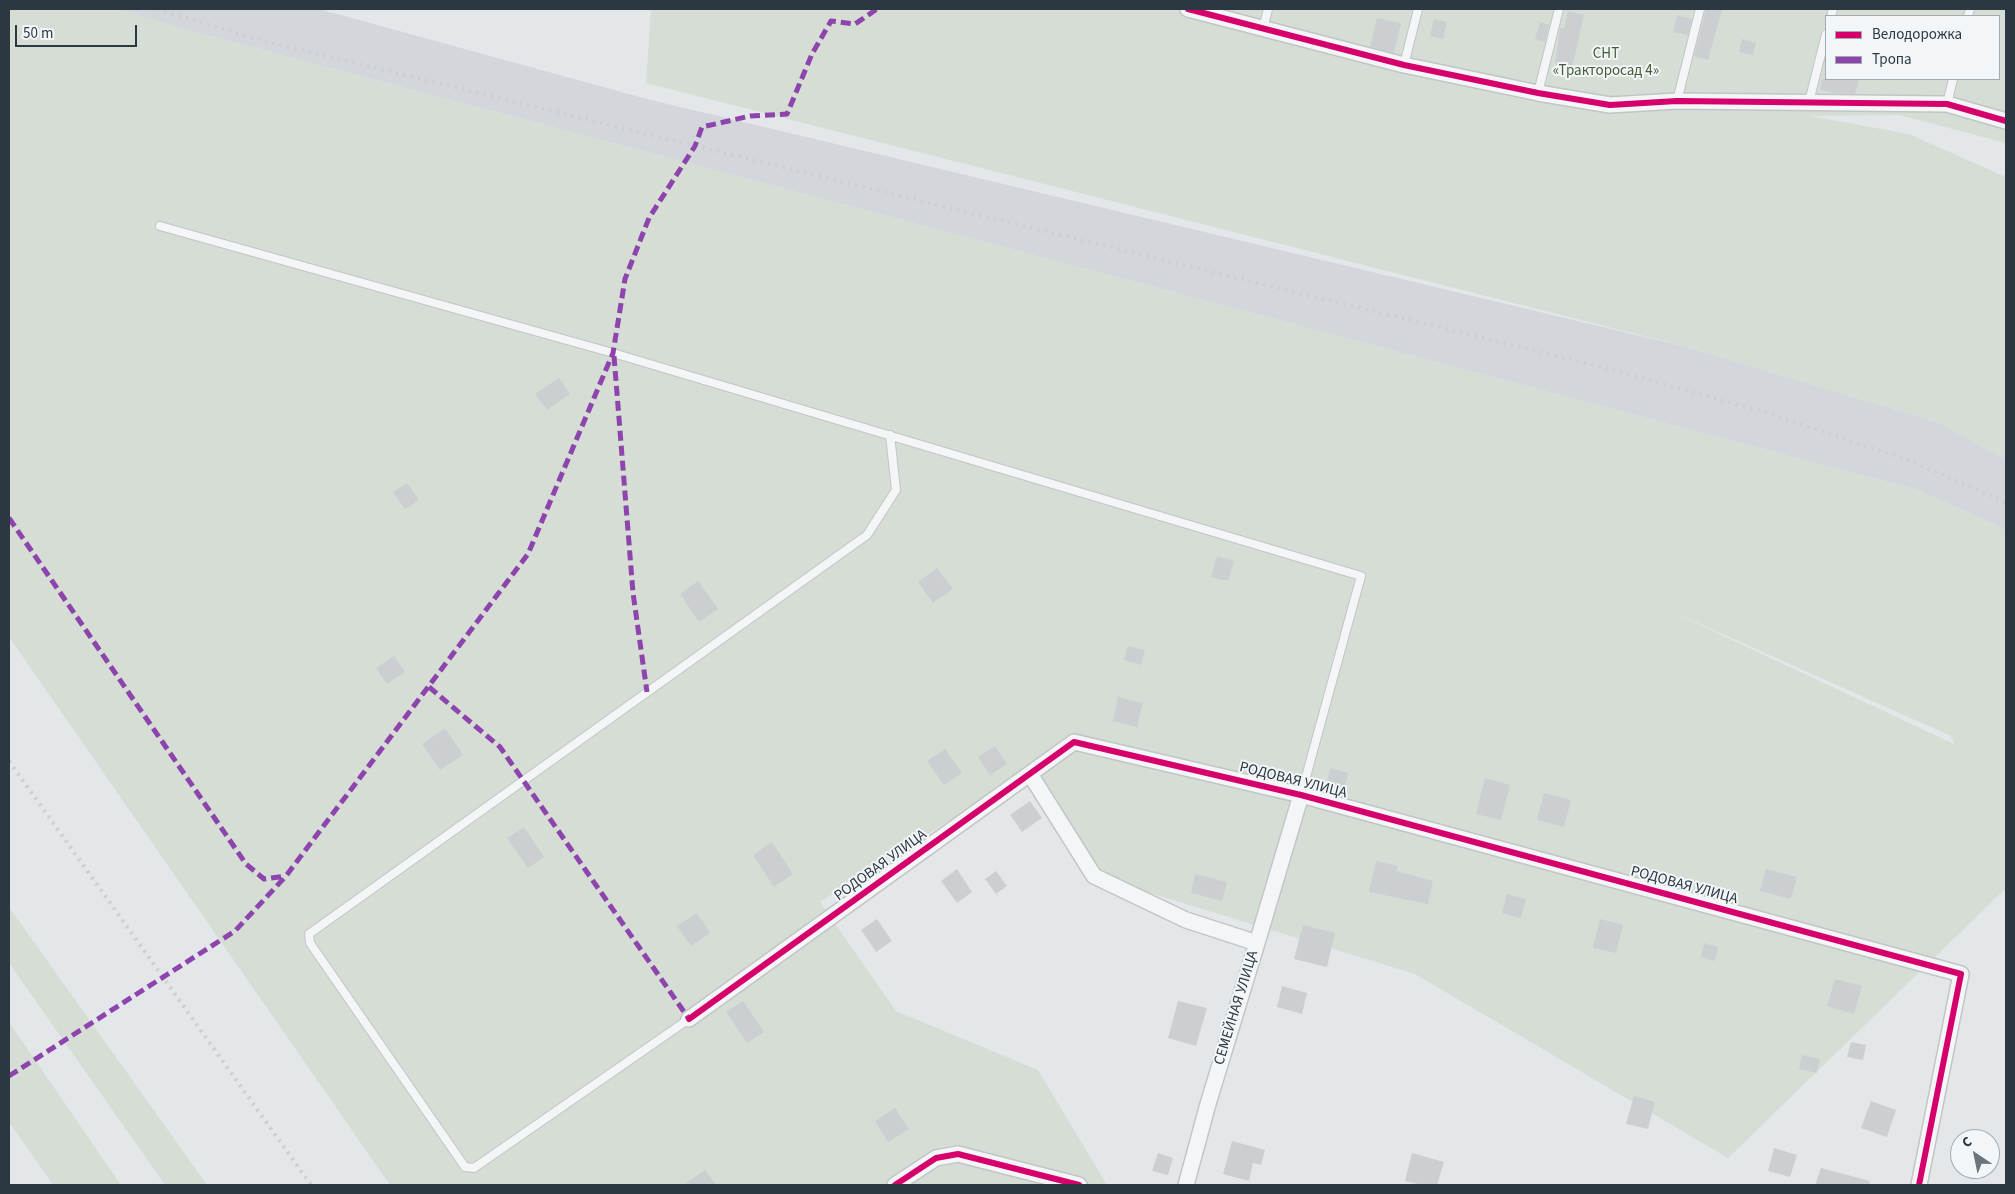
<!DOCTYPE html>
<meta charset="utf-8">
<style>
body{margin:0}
#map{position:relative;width:2015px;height:1194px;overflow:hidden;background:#e4e7e9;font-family:"Source Sans 3",sans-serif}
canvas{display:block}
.frame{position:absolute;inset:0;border:10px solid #2b3842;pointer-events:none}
.legend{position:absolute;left:1825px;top:15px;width:175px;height:65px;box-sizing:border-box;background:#f3f6f8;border:1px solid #a3aaaf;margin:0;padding:6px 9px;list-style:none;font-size:15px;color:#2b3842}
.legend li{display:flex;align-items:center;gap:10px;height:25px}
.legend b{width:25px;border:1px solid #a3aaaf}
.north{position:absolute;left:1950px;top:1129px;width:50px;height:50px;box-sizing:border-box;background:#f3f6f8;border:1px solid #a3aaaf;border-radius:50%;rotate:326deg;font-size:14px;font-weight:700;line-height:20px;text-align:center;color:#2b3842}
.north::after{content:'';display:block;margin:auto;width:18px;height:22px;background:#6c757c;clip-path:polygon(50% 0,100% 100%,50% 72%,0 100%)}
.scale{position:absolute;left:15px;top:25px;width:122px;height:22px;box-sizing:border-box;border:2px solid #2b3842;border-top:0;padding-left:6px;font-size:15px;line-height:18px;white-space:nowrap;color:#2b3842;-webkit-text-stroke:4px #f3f6f8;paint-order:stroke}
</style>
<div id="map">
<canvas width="2015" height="1194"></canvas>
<div class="frame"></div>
<ul class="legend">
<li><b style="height:6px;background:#d6006c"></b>Велодорожка</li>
<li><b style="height:6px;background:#8e44ad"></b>Тропа</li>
</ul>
<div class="north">С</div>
<div class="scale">50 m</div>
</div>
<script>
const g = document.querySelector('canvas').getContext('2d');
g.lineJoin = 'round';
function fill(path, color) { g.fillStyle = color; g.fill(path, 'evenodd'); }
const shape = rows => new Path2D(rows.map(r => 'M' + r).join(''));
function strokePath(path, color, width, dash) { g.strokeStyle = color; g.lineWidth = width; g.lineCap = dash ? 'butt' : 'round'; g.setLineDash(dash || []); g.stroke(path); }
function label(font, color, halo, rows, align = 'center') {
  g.font = font + ' "Source Sans 3",sans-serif'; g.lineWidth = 4; g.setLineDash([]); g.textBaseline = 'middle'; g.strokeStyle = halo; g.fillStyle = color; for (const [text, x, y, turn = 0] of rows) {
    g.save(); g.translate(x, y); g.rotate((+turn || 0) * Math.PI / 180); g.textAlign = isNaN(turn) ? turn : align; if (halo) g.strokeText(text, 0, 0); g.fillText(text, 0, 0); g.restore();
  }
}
fill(shape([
 [119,9,319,9,647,99,1691,348,1940,423,2006,460,2006,530,1917,490,176,27]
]), '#d3d7dc');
fill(shape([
 [9,9,119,9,176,27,1917,490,2006,530,2006,891,2004,890,1728,1158,1415,974,1094,876,1028,771,820,902,896,1011,1038,1070,1107,1185,390,1185,9,637],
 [1664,608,1951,736,1954,743,1954,744],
 [651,9,2006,9,2006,143,1899,115,1810,116,1909,134,2006,177,2006,460,1940,423,1691,348,646,83],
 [1826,16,1999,16,1999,79,1826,79],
 [9,907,207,1185,165,1185,9,963],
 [9,1022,121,1185,53,1185,9,1122]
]), '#d6ddd5');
fill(shape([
 [1706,9,1722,9,1708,60,1694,56],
 [1568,11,1584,15,1572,68,1555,64,1560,28,1564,29],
 [1677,15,1692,19,1688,35,1673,32],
 [1377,18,1401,23,1394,53,1370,47],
 [1434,19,1447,22,1443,39,1430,36],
 [1540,22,1549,25,1545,42,1535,39],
 [1742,39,1756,43,1753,55,1739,52],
 [1822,79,1859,79,1855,94,1834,93,1820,90],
 [559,378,570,394,547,410,535,394],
 [407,483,419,500,405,509,393,492],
 [1217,556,1234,561,1228,581,1211,577],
 [937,568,953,589,933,603,918,582],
 [698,581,718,609,699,622,680,594],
 [1128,646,1145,650,1141,665,1124,660],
 [394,656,405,672,387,684,376,668],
 [1118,697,1143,703,1137,727,1113,721],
 [445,728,463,755,440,770,422,744],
 [995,746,1007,764,990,775,978,757],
 [945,749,962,773,944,785,927,761],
 [1330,768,1348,773,1344,792,1326,788],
 [1485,778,1510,785,1501,820,1476,814],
 [1544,793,1571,800,1564,827,1537,820],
 [1030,801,1042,818,1022,832,1010,815],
 [524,827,544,857,528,868,507,838],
 [772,842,793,874,774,887,753,855],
 [1376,861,1398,866,1396,871,1433,881,1428,904,1369,892],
 [957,869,972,892,957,903,941,881],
 [1766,869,1797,877,1791,899,1760,891],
 [996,871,1007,886,996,894,985,879],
 [1195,874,1227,882,1222,901,1191,893],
 [1507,894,1526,899,1521,918,1502,913],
 [697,913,710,933,691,946,677,926],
 [877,919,892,941,876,952,861,930],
 [1600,919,1623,925,1616,953,1593,948],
 [1303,925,1335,933,1327,967,1294,959],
 [1704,943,1718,947,1715,961,1701,957],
 [1835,979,1862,986,1854,1014,1827,1006],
 [1282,986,1307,993,1302,1014,1277,1007],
 [743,1001,764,1032,747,1043,726,1012],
 [1178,1001,1207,1008,1196,1046,1168,1038],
 [1851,1042,1866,1045,1863,1060,1847,1057],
 [1802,1055,1820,1059,1817,1073,1799,1069],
 [1634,1096,1655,1102,1648,1129,1626,1124],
 [1871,1101,1896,1110,1887,1137,1861,1128],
 [895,1108,909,1129,888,1142,875,1121],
 [1232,1141,1265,1150,1261,1165,1253,1163,1249,1181,1223,1174],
 [1774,1148,1797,1155,1790,1177,1768,1171],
 [1158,1153,1173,1158,1168,1175,1152,1171],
 [1412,1153,1444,1162,1437,1185,1422,1185,1405,1181],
 [1821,1168,1870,1181,1869,1185,1815,1185],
 [705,1170,716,1185,683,1185]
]), '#cccfd1');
const lane = shape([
 [1831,16,1833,9],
 [1968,16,1970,9],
 [1263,29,1268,9],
 [1404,65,1418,9],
 [1538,93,1559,9],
 [1677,101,1700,9],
 [1809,102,1826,34],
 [1947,104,1953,79],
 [160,226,613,353,1361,576,1301,795],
 [689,1019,474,1168,465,1167,310,943,309,934,867,535,896,490,890,435]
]);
const street = shape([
 [1188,9,1404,65,1538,93,1610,105,1677,101,1947,104,2006,121],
 [1030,774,1094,876,1186,920,1257,943,1208,1104,1186,1185],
 [1257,943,1301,795],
 [689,1019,1074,742,1301,795,1961,974,1919,1185],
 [895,1185,936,1158,958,1154,1079,1185]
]);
strokePath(lane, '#c2c5c7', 10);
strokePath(street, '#c2c5c7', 18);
strokePath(lane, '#f3f5f6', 8);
strokePath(street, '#f3f5f6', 15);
strokePath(shape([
 [157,9,257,39,1586,363,1762,411,1913,462,2006,502],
 [9,761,311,1185]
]), '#cdcfd0', 4, [2.5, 5]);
strokePath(shape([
 [614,356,633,593,647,692],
 [9,518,246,864,264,879,286,876],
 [429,687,500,747,689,1019],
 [9,1076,235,931,286,876,528,554,613,353,625,279,649,218,695,146,702,127,750,116,787,114,812,54,831,21,855,24,877,9]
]), '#8e44ad', 5, [10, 5]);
strokePath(shape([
 [1188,9,1404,65,1538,93,1610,105,1677,101,1947,104,2006,121],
 [689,1019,1074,742,1301,795,1961,974,1919,1185],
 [895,1185,936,1158,958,1154,1079,1185]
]), '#d6006c', 6);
label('15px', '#465d39', '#f3f6f8', [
 ["СНТ",1606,55],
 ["«Тракторосад 4»",1606,72]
]);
label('15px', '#2b3842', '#f3f6f8', [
 ["РОДОВАЯ УЛИЦА",1293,781,14],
 ["РОДОВАЯ УЛИЦА",881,866,-36],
 ["РОДОВАЯ УЛИЦА",1684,886,15],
 ["СЕМЕЙНАЯ УЛИЦА",1237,1008,-73]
]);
</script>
